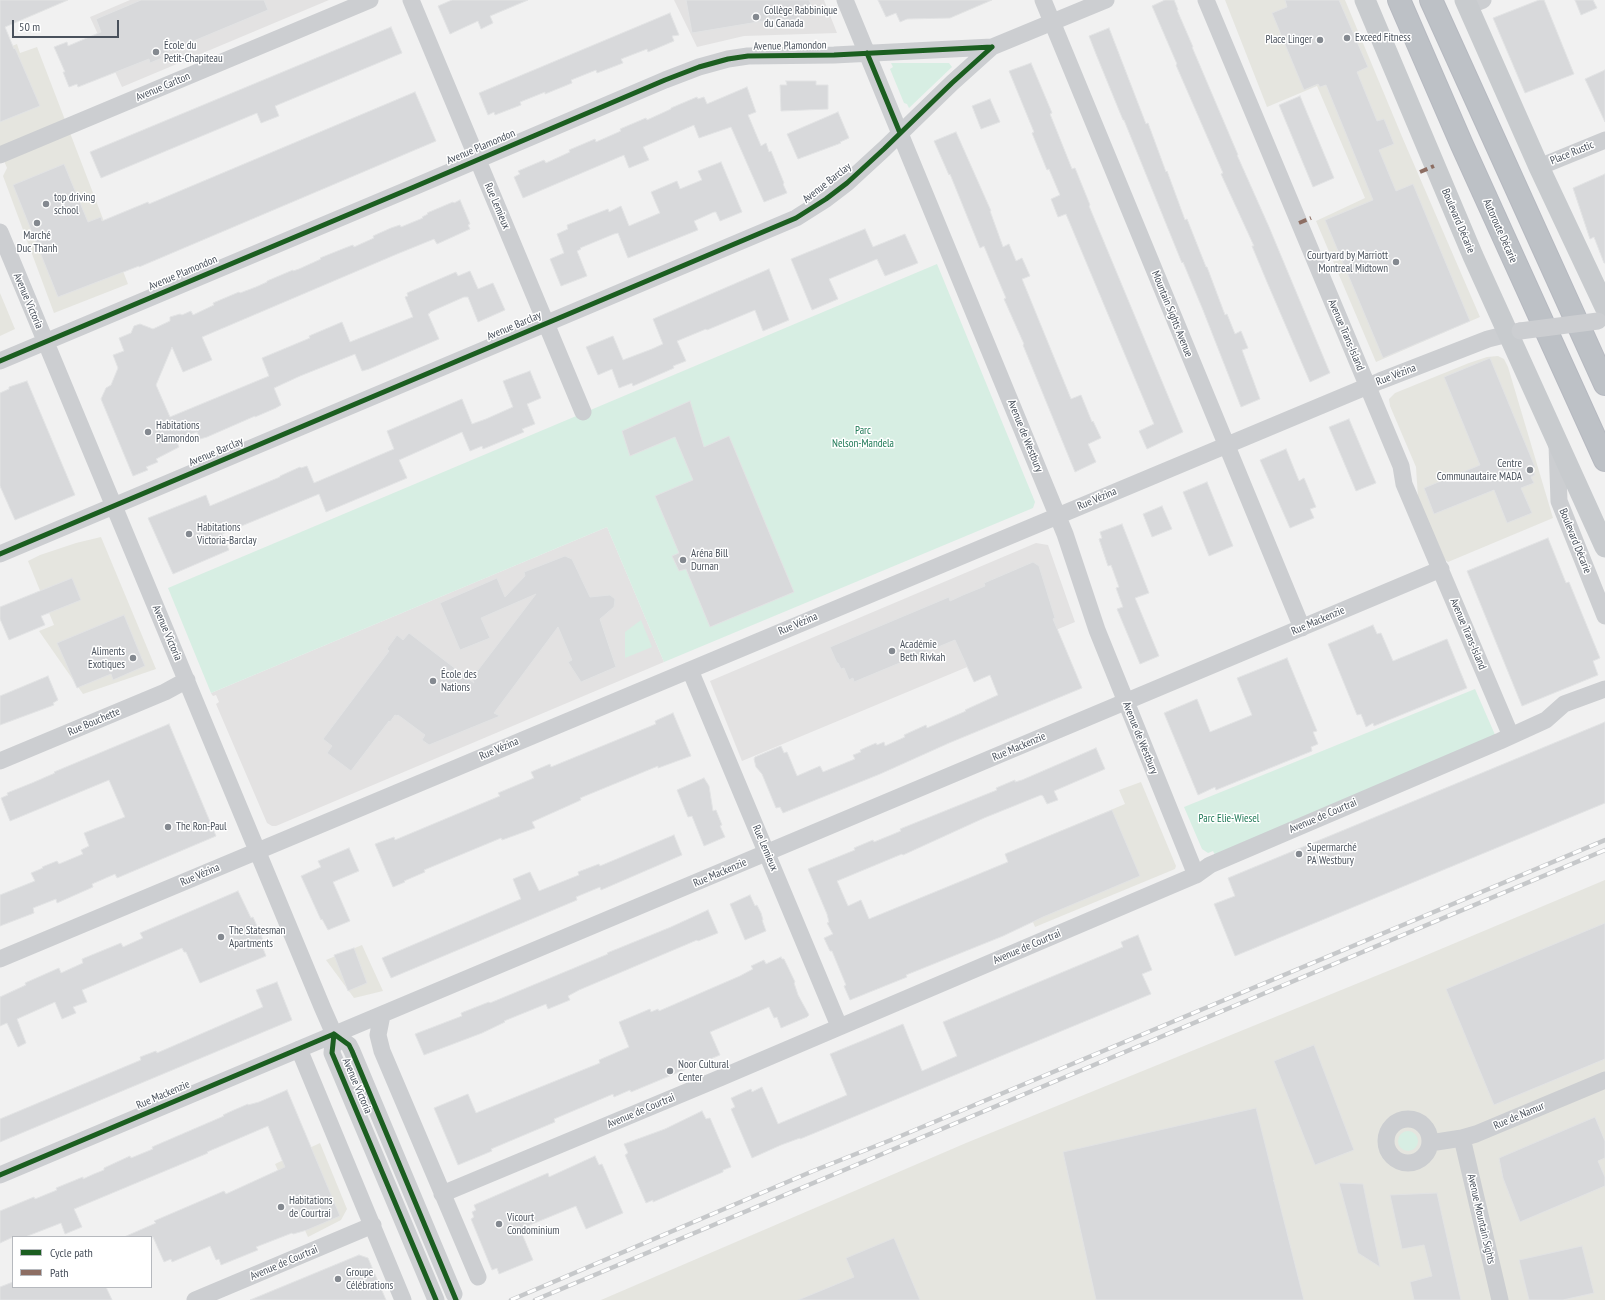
<!DOCTYPE html>
<meta charset="utf-8">
<style>
body{margin:0}
#map{position:relative;width:1605px;height:1300px;overflow:hidden;background:#f1f1f1;font-family:"PT Sans Narrow",sans-serif}
canvas{display:block}
.legend{position:absolute;left:12px;top:1236px;width:140px;height:52px;box-sizing:border-box;background:#fff;border:1px solid #b6b9be;margin:0;padding:5px 7px;list-style:none;font-size:12px;color:#49515c}
.legend li{display:flex;align-items:center;gap:8px;height:20px}
.legend b{width:20px;border:1px solid #b6b9be}
.scale{position:absolute;left:12px;top:20px;width:107px;height:18px;box-sizing:border-box;border:2px solid #49515c;border-top:0;padding-left:5px;font-size:12px;line-height:14px;white-space:nowrap;color:#49515c;-webkit-text-stroke:3px #fff;paint-order:stroke}
</style>
<div id="map">
<canvas width="1605" height="1300"></canvas>
<ul class="legend">
<li><b style="height:5px;background:#1b5e20"></b>Cycle path</li>
<li><b style="height:5px;background:#8d6e63"></b>Path</li>
</ul>
<div class="scale">50 m</div>
</div>
<script>
const g = document.querySelector('canvas').getContext('2d');
g.lineJoin = 'round';
function fill(path, color) { g.fillStyle = color; g.fill(path, 'evenodd'); }
const shape = rows => new Path2D(rows.map(r => 'M' + r).join(''));
function strokePath(path, color, width, dash) { g.strokeStyle = color; g.lineWidth = width; g.lineCap = dash ? 'butt' : 'round'; g.setLineDash(dash || []); g.stroke(path); }
function label(font, color, halo, rows, align = 'center') {
  g.font = font + ' "PT Sans Narrow",sans-serif'; g.lineWidth = 3; g.setLineDash([]); g.textBaseline = 'middle'; g.strokeStyle = halo; g.fillStyle = color; for (const [text, x, y, turn = 0] of rows) {
    g.save(); g.translate(x, y); g.rotate((+turn || 0) * Math.PI / 180); g.textAlign = isNaN(turn) ? turn : align; if (halo) g.strokeText(text, 0, 0); g.fillText(text, 0, 0); g.restore();
  }
}
fill(shape([
 [1225,0,1345,0,1403,139,1480,317,1376,362,1316,221,1365,198,1317,86,1267,107],
 [17,44,20,53,37,47,128,284,54,313,3,176,7,168,0,151,0,51],
 [0,293,15,329,0,336],
 [1498,356,1504,359,1508,367,1553,518,1448,562,1445,560,1418,498,1416,467,1390,406,1389,399,1395,393,1469,363,1487,357],
 [101,537,156,669,83,694,39,631,54,625,28,561,40,555,76,543],
 [1141,782,1176,866,1175,869,1035,927,1005,854,1125,804,1119,790],
 [1605,880,1605,1300,601,1300,966,1143,1410,962],
 [362,945,383,991,354,998,326,960],
 [320,1143,347,1209,341,1220,308,1237,275,1164]
]), '#e5e5df');
fill(shape([
 [130,0,329,0,122,87,90,17],
 [674,0,824,0,837,33,744,36,697,47],
 [607,527,664,662,276,826,272,826,267,823,216,704,219,702,216,695,213,696,211,693],
 [1036,543,1048,545,1075,622,742,761,710,681]
]), '#e3e2e2');
fill(shape([
 [891,63,949,63,952,67,909,108,907,104,904,103,890,69,893,67],
 [937,264,1035,502,1033,508,664,662,607,527,211,693,168,588],
 [641,620,652,647,625,658,625,632],
 [1475,689,1496,737,1215,855,1213,851,1208,853,1202,849,1184,807],
 '1398 1141a10 10 0 1 1 20 0a10 10 0 1 1-20 0Z'
]), '#d7eee3');
const building = shape([
 [0,0,68,0,5,27,14,49,15,48,40,106,0,122,0,0],
 [141,0,264,0,268,10,160,55,162,58,150,63,149,59,78,87,77,84,69,87,63,72,65,72,54,47,67,42,68,46,101,32,96,19,141,0],
 [452,0,528,0,490,16,493,23,481,29,478,21,450,34,438,6,452,0],
 [686,0,809,0,814,11,784,24,782,18,692,33,686,0],
 [878,0,992,0,950,18,907,19,900,22,896,13,886,17,878,0],
 [1165,0,1174,0,1178,10,1177,10,1193,47,1192,47,1238,155,1237,155,1269,227,1330,373,1310,382,1267,282,1252,246,1254,246,1221,174,1223,173,1176,65,1177,64,1152,6,1165,0],
 [1285,0,1339,0,1368,67,1357,72,1377,121,1384,119,1394,144,1379,150,1396,191,1413,184,1470,321,1383,358,1325,220,1373,200,1326,85,1320,87,1318,84,1304,90,1272,13,1287,7,1285,0],
 [1539,0,1544,0,1574,74,1525,93,1493,18,1539,0],
 [1575,0,1593,0,1597,8,1581,15,1575,0],
 [670,13,679,35,672,36,674,41,648,52,647,49,621,59,623,63,597,73,596,70,571,80,572,83,545,94,545,92,520,102,521,105,495,115,494,112,488,115,479,93,670,13],
 [391,27,402,53,275,106,279,116,261,123,257,113,101,178,90,152,391,27],
 [1109,28,1146,124,1148,123,1166,172,1167,171,1185,220,1187,219,1206,267,1207,267,1225,315,1227,314,1235,334,1241,331,1248,348,1242,350,1260,399,1241,407,1203,310,1183,262,1182,263,1124,120,1123,120,1096,54,1089,36,1109,28],
 [1031,63,1052,113,1050,114,1072,169,1075,168,1090,205,1089,206,1183,432,1147,449,1139,431,1154,424,1066,214,1058,217,1051,199,1060,195,1049,169,1047,170,1032,133,1034,132,1009,71,1031,63],
 [1605,70,1605,122,1585,79,1605,70],
 [786,81,816,81,816,85,828,85,828,109,781,111,780,85,787,85,786,81],
 [747,87,756,112,748,115,761,146,766,143,769,152,771,151,784,183,783,184,787,193,764,202,731,127,699,138,694,125,643,147,649,160,629,168,624,155,523,198,514,177,520,174,518,171,544,160,546,163,570,152,569,150,595,139,596,142,621,131,620,129,646,118,647,120,671,109,671,108,697,97,698,99,704,97,707,104,747,87],
 [415,92,436,141,139,267,139,266,58,297,13,185,64,164,88,222,101,217,102,221,148,202,149,204,415,92],
 [1300,96,1334,178,1313,187,1279,105,1300,96],
 [990,99,1000,122,981,129,972,106,990,99],
 [838,112,849,138,840,142,841,143,798,159,787,134,838,112],
 [956,132,991,211,990,211,1003,247,1009,244,1016,261,1022,258,1030,276,1022,279,1071,399,1081,395,1092,422,1093,421,1101,438,1088,444,1096,462,1075,472,1023,345,1024,344,1004,299,1006,298,994,270,984,246,980,248,950,174,949,175,934,141,956,132],
 [721,162,742,212,720,221,716,212,714,212,694,221,698,230,628,258,618,233,614,234,580,248,581,249,577,251,587,276,561,286,550,259,564,253,557,234,568,229,567,225,608,209,609,212,621,206,629,226,660,213,651,192,677,181,680,189,702,180,698,171,721,162],
 [1605,174,1605,263,1604,263,1594,237,1590,239,1573,188,1605,174],
 [460,200,470,224,468,225,470,229,437,244,434,239,397,254,202,337,212,360,183,372,172,347,156,385,170,417,269,376,262,358,310,338,309,336,342,322,350,342,413,317,405,297,408,296,407,293,456,272,458,276,470,271,478,289,493,283,505,310,478,322,468,297,464,297,430,312,430,313,428,314,439,339,369,369,362,371,355,354,300,376,274,388,281,405,276,408,255,417,255,416,207,437,200,439,197,432,176,440,179,447,156,459,158,462,146,467,148,470,133,476,101,399,106,388,111,385,118,368,113,355,124,351,119,338,131,333,134,326,140,324,153,329,170,321,170,317,180,314,182,315,191,311,193,315,214,305,213,303,239,292,240,293,256,287,267,282,267,281,293,270,293,271,299,269,321,259,320,258,345,248,353,245,354,247,374,238,373,236,391,228,400,225,401,227,423,218,422,217,428,214,427,213,453,202,454,203,460,200],
 [865,229,873,247,905,234,918,263,885,276,877,259,829,279,838,299,812,310,791,259,865,229],
 [769,269,789,320,763,331,755,310,707,330,706,329,677,341,686,361,673,366,674,368,633,386,632,383,619,388,612,369,598,375,586,347,613,336,623,360,652,349,663,344,653,319,769,269],
 [1490,358,1535,467,1532,468,1535,475,1531,477,1534,483,1521,488,1532,513,1507,523,1494,490,1434,514,1424,488,1480,465,1444,377,1490,358],
 [530,371,541,398,527,404,535,424,522,429,524,432,483,449,482,446,470,451,462,432,399,460,407,478,326,512,319,494,222,534,229,550,173,574,148,518,206,495,210,506,280,477,280,476,300,467,301,468,307,466,314,483,394,449,387,431,462,399,472,424,486,419,513,407,503,381,530,371],
 [27,381,75,495,15,520,0,486,0,393,9,389,9,387,27,381],
 [690,401,704,447,729,436,794,592,710,627,686,569,679,571,672,556,679,553,655,496,693,480,675,437,630,456,622,431,690,401],
 [1349,419,1376,483,1356,491,1329,427,1349,419],
 [1286,449,1299,481,1304,478,1316,507,1310,509,1314,518,1290,528,1260,460,1286,449],
 [1207,482,1233,546,1209,556,1183,492,1207,482],
 [1162,506,1172,529,1152,537,1143,514,1162,506],
 [1122,524,1149,593,1135,598,1159,656,1140,664,1117,609,1123,607,1116,588,1119,587,1111,565,1108,566,1099,539,1102,538,1100,532,1122,524],
 [1548,538,1566,583,1569,582,1600,658,1593,661,1598,675,1522,706,1467,571,1548,538],
 [565,556,572,559,590,597,610,595,615,599,614,607,600,619,616,667,581,682,568,662,572,660,558,627,494,713,500,716,429,745,422,740,425,735,398,715,397,716,395,715,390,722,389,721,351,771,327,753,332,746,323,739,389,651,387,649,397,635,403,640,409,633,474,683,472,678,536,594,481,618,490,638,460,650,440,603,497,578,505,597,525,576,524,572,565,556],
 [1033,562,1039,566,1055,618,1053,619,1082,688,949,743,880,774,783,813,780,807,776,808,762,774,756,767,754,759,755,757,781,746,784,753,787,752,797,776,820,766,823,772,855,759,853,755,861,752,860,750,876,743,877,745,884,742,885,746,905,737,904,735,926,725,927,728,966,711,965,710,998,695,990,675,974,682,955,640,854,682,853,678,849,680,844,668,841,669,838,663,837,663,830,647,949,597,950,601,963,595,985,586,984,583,1033,562],
 [72,578,81,600,41,616,45,625,9,640,0,619,0,607,72,578],
 [124,615,145,666,113,680,111,674,77,688,57,643,124,615],
 [1373,625,1377,634,1381,633,1393,661,1447,639,1467,688,1374,726,1373,723,1366,727,1361,714,1357,715,1328,644,1373,625],
 [1287,658,1317,731,1313,732,1318,744,1311,747,1312,751,1216,790,1215,787,1198,795,1164,713,1197,699,1210,732,1252,715,1237,678,1287,658],
 [48,676,58,700,53,703,54,705,0,725,0,696,48,676],
 [673,713,691,756,658,768,658,766,580,798,581,800,532,822,535,828,502,840,501,838,424,870,425,872,404,881,405,882,393,887,375,844,394,837,395,840,500,796,498,793,534,778,531,772,550,764,551,767,656,724,655,721,673,713],
 [1605,722,1605,803,1235,956,1214,904,1235,896,1228,878,1605,722],
 [169,724,216,836,117,878,115,874,92,884,93,887,57,903,56,899,33,908,34,913,0,926,0,895,35,881,31,873,43,868,42,867,57,861,59,864,83,854,81,850,89,846,84,833,125,817,109,780,10,821,1,798,8,795,7,793,32,783,55,773,54,772,169,724],
 [1096,748,1105,769,1054,791,1058,800,1047,804,1043,796,1041,795,984,818,903,855,902,854,837,881,848,906,861,900,869,919,1008,862,1005,854,1112,810,1140,876,1043,917,1003,936,906,975,907,977,850,1000,844,986,846,985,832,951,830,951,824,938,833,934,827,923,829,922,827,914,808,869,855,850,854,848,873,840,874,842,901,831,900,829,997,790,996,788,1015,780,1015,782,1022,780,1096,748],
 [704,778,709,786,713,811,716,810,722,825,720,826,725,837,704,846,692,816,688,817,677,790,704,778],
 [674,835,682,855,601,890,600,887,576,897,577,900,391,978,382,958,521,899,513,879,530,872,539,891,579,875,578,872,599,864,600,866,674,835],
 [349,848,359,871,333,882,350,921,328,930,322,919,321,920,301,876,321,867,318,861,349,848],
 [238,891,251,918,253,917,263,940,260,941,266,956,200,983,186,952,184,952,182,948,82,990,87,1002,73,1007,76,1013,62,1019,55,1002,17,1019,26,1043,18,1047,7,1023,0,1026,0,997,26,985,25,983,59,968,61,973,83,963,82,959,121,943,123,947,143,938,140,933,238,891],
 [750,895,755,906,757,905,761,913,763,920,762,920,766,931,745,940,730,904,750,895],
 [708,910,718,933,698,941,697,940,579,990,568,996,570,1000,548,1009,546,1004,504,1021,505,1022,482,1033,424,1055,415,1034,462,1016,461,1013,489,1002,490,1003,608,954,607,953,671,927,708,910],
 [1605,923,1605,1059,1494,1105,1446,989,1605,923],
 [1138,935,1152,970,1142,974,1151,994,800,1139,800,1138,781,1145,752,1158,731,1109,735,1107,731,1098,751,1089,752,1092,762,1087,778,1124,847,1095,830,1054,903,1024,922,1071,957,1056,943,1022,1123,947,1121,942,1138,935],
 [354,948,367,983,348,991,334,955,354,948],
 [781,957,782,959,784,959,795,982,794,983,798,995,809,1015,807,1017,781,1028,777,1017,774,1018,769,1007,710,1032,720,1055,631,1092,630,1090,614,1097,613,1094,554,1119,555,1122,491,1149,492,1151,458,1165,434,1108,468,1094,476,1113,600,1063,599,1060,629,1047,619,1022,650,1009,651,1012,658,1009,659,1011,740,976,753,969,751,966,764,960,766,964,781,957],
 [277,982,292,1020,0,1142,0,1119,141,1060,140,1057,156,1051,157,1053,263,1007,256,990,277,982],
 [1314,1045,1354,1150,1315,1165,1274,1061,1314,1045],
 [287,1090,340,1216,307,1230,293,1234,292,1233,256,1247,258,1250,221,1265,219,1259,216,1260,210,1246,172,1262,171,1259,164,1262,153,1237,124,1237,156,1223,154,1221,224,1191,226,1194,285,1167,268,1126,207,1152,208,1153,74,1209,82,1227,65,1234,61,1223,25,1237,13,1237,0,1243,0,1211,34,1197,35,1199,57,1190,56,1188,83,1177,83,1179,94,1174,104,1170,104,1168,130,1156,131,1158,153,1149,152,1147,224,1116,223,1115,234,1110,248,1104,248,1105,259,1102,287,1090],
 [1256,1108,1274,1180,1273,1181,1274,1181,1304,1300,1096,1300,1063,1152,1256,1108],
 [702,1111,706,1119,710,1118,731,1167,723,1170,723,1172,653,1202,653,1200,646,1203,625,1155,628,1153,624,1144,665,1129,702,1111],
 [1595,1117,1605,1141,1605,1158,1598,1161,1605,1177,1605,1186,1520,1222,1503,1178,1499,1158,1595,1117],
 [595,1156,599,1165,602,1164,623,1213,586,1229,576,1206,520,1229,533,1260,499,1274,497,1268,492,1270,471,1219,474,1217,472,1212,476,1210,474,1205,548,1173,549,1177,595,1156],
 [1339,1183,1363,1184,1380,1267,1358,1253,1339,1183],
 [1437,1193,1461,1300,1414,1300,1410,1282,1432,1276,1424,1245,1402,1249,1390,1195,1437,1193],
 [894,1238,920,1300,798,1300,854,1277,846,1258,894,1238],
 [1582,1246,1594,1293,1563,1300,1529,1300,1519,1260,1582,1246],
 [359,1255,368,1258,386,1300,250,1300,359,1255],
 [13,1282,13,1287,106,1287,112,1300,0,1300,0,1287,13,1282]
]);
fill(building, '#d8d9db');
strokePath(building, '#e2e3e4', 1);
const highway = shape([
 [1399,0,1462,145,1605,460],
 [1431,0,1605,384]
]);
strokePath(highway, '#b6b9c0', 24);
strokePath(shape([
 [411,0,583,412],
 [845,0,1065,534,1097,630,1196,875],
 [1043,0,1302,628],
 [1206,0,1401,466,1404,484,1511,736],
 [1468,6,1483,0],
 [0,155,370,0],
 [1539,167,1605,140],
 [0,232,323,1009,334,1034,349,1045,352,1051,454,1294],
 [0,361,414,187,665,80,699,67,728,59,748,56,834,55,992,47,1106,0],
 [1557,445,1559,501,1605,616],
 [0,554,796,218,826,199,847,183,884,149,952,83,992,47],
 [690,670,839,1026],
 [0,761,165,692,187,680],
 [0,959,1380,381,1488,339,1520,331],
 [382,1015,378,1035,382,1051,478,1277],
 [334,1034,332,1053,436,1300],
 [299,1049,403,1300],
 '1386 1141a22 22 0 1 1 44 0a22 22 0 1 1-44 0Z',
 [1462,1138,1500,1300],
 [1430,1143,1462,1138,1476,1134,1605,1080],
 [0,1175,1441,569],
 [442,1194,720,1078,1196,875,1210,865,1500,741,1546,720,1564,704,1605,689],
 [195,1300,373,1225]
]), '#ccced1', 17);
strokePath(shape([
 [1365,0,1473,256,1605,547],
 [1465,0,1539,167,1605,307]
]), '#c8cbce', 21);
strokePath(highway, '#bdc1c6', 22);
const rail = shape([
 [511,1300,813,1171,896,1138,1605,840],
 [535,1300,1605,850]
]);
strokePath(rail, '#c6c8ca', 4.5);
strokePath(rail, '#fff', 3, [9]);
strokePath(shape([
 [1520,331,1598,321]
]), '#ccced1', 17);
strokePath(shape([
 [1420,172,1434,166],
 [1299,223,1311,218]
]), '#8d6e63', 4, [8, 4]);
strokePath(shape([
 [867,53,900,133],
 [0,361,414,187,665,80,699,67,728,59,748,56,834,55,992,47],
 [0,554,796,218,826,199,847,183,884,149,952,83,992,47],
 [334,1034,349,1045,352,1051,456,1300],
 [334,1034,332,1053,436,1300],
 [0,1175,334,1034]
]), '#1b5e20', 5);
for (const [x, y, r, color] of [
 [756,17,4,"#848990"],
 [1347,38,4,"#848990"],
 [1320,40,4,"#848990"],
 [156,52,4,"#848990"],
 [46,204,4,"#848990"],
 [37,223,4,"#848990"],
 [1396,262,4,"#848990"],
 [148,432,4,"#848990"],
 [1530,470,4,"#848990"],
 [189,534,4,"#848990"],
 [683,560,4,"#848990"],
 [892,651,4,"#848990"],
 [133,658,4,"#848990"],
 [433,681,4,"#848990"],
 [168,827,4,"#848990"],
 [1299,854,4,"#848990"],
 [221,937,4,"#848990"],
 [670,1071,4,"#848990"],
 [281,1207,4,"#848990"],
 [499,1224,4,"#848990"],
 [338,1279,4,"#848990"]
]) { const dot = new Path2D(); dot.arc(x, y, r, 0, 2 * Math.PI); g.fillStyle = color; g.fill(dot); strokePath(dot, '#fff', 1.5); }
label('11px', '#49515c', '#fff', [
 ["Collège Rabbinique",764,11],
 ["du Canada",764,24],
 ["Exceed Fitness",1355,38],
 ["Place Linger",1312,40,"right"],
 ["École du",164,46],
 ["Petit-Chapiteau",164,59],
 ["top driving",54,198],
 ["school",54,211],
 ["Marché",37,236,"center"],
 ["Duc Thanh",37,249,"center"],
 ["Courtyard by Marriott",1388,256,"right"],
 ["Montreal Midtown",1388,269,"right"],
 ["Habitations",156,426],
 ["Plamondon",156,439],
 ["Centre",1522,464,"right"],
 ["Communautaire MADA",1522,477,"right"],
 ["Habitations",197,528],
 ["Victoria-Barclay",197,541],
 ["Aréna Bill",691,554],
 ["Durnan",691,567],
 ["Académie",900,645],
 ["Beth Rivkah",900,658],
 ["Aliments",125,652,"right"],
 ["Exotiques",125,665,"right"],
 ["École des",441,675],
 ["Nations",441,688],
 ["The Ron-Paul",176,827],
 ["Supermarché",1307,848],
 ["PA Westbury",1307,861],
 ["The Statesman",229,931],
 ["Apartments",229,944],
 ["Noor Cultural",678,1065],
 ["Center",678,1078],
 ["Habitations",289,1201],
 ["de Courtrai",289,1214],
 ["Vicourt",507,1218],
 ["Condominium",507,1231],
 ["Groupe",346,1273],
 ["Célébrations",346,1286]
], 'left');
label('11px', '#49515c', '#fff', [
 ["Avenue Plamondon",790,46,-1],
 ["Avenue Carlton",163,87,-23],
 ["Avenue Plamondon",481,147,-23],
 ["Place Rustic",1572,153,-22],
 ["Avenue Barclay",827,183,-38],
 ["Rue Lemieux",497,206,67],
 ["Boulevard Décarie",1458,221,67],
 ["Autoroute Décarie",1500,231,66],
 ["Avenue Plamondon",183,273,-23],
 ["Avenue Victoria",28,301,67],
 ["Mountain Sights Avenue",1172,314,68],
 ["Avenue Barclay",514,326,-23],
 ["Avenue Trans-Island",1346,335,67],
 ["Rue Vézina",1396,375,-21],
 ["Avenue de Westbury",1025,436,68],
 ["Avenue Barclay",216,452,-23],
 ["Rue Vézina",1097,499,-23],
 ["Boulevard Décarie",1575,541,68],
 ["Rue Mackenzie",1318,621,-23],
 ["Rue Vézina",798,624,-23],
 ["Avenue Victoria",167,633,67],
 ["Avenue Trans-Island",1468,634,67],
 ["Rue Bouchette",94,722,-23],
 ["Avenue de Westbury",1140,738,68],
 ["Rue Mackenzie",1019,747,-23],
 ["Rue Vézina",499,749,-23],
 ["Avenue de Courtrai",1323,816,-23],
 ["Rue Lemieux",765,848,67],
 ["Rue Mackenzie",720,873,-23],
 ["Rue Vézina",200,875,-23],
 ["Avenue de Courtrai",1027,947,-23],
 ["Avenue Victoria",357,1086,67],
 ["Rue Mackenzie",163,1095,-23],
 ["Avenue de Courtrai",641,1111,-23],
 ["Rue de Namur",1519,1116,-23],
 ["Avenue Mountain Sights",1481,1219,77],
 ["Avenue de Courtrai",284,1263,-23]
]);
label('11px', '#1e7956', '#fff', [
 ["Parc",863,431],
 ["Nelson-Mandela",863,444],
 ["Parc Elie-Wiesel",1229,819]
]);
</script>
